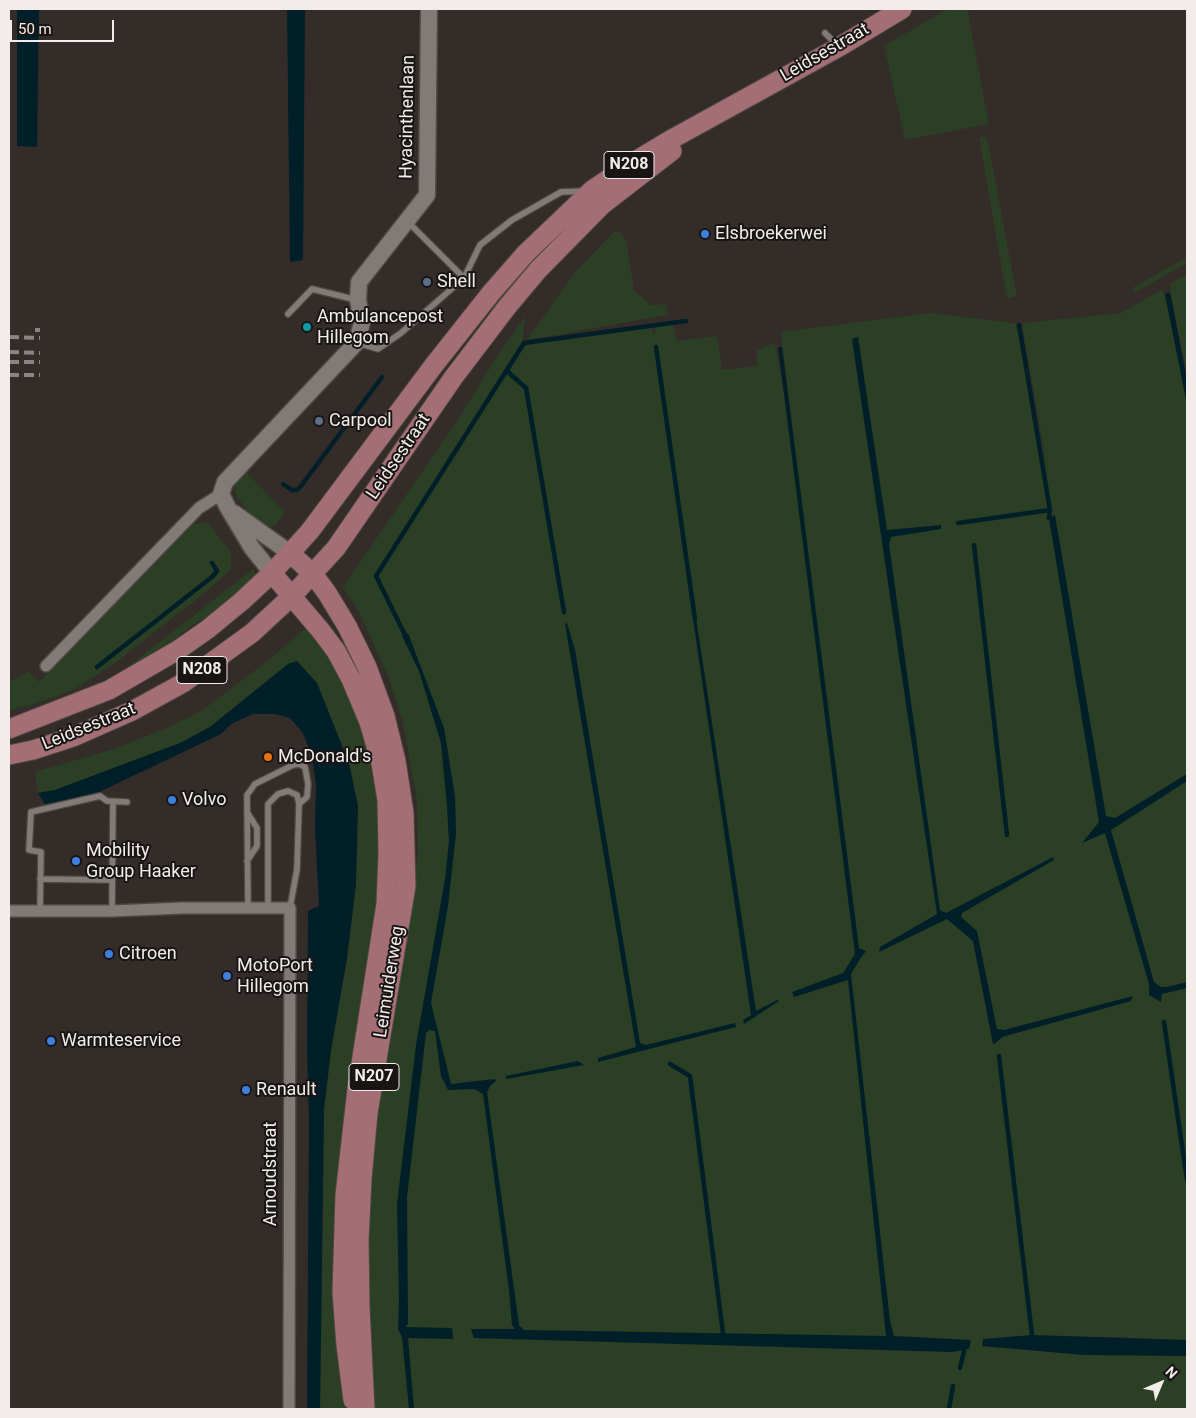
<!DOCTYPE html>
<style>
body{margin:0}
#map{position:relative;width:1196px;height:1418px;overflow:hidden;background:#332c29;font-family:Roboto,sans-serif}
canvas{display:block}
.frame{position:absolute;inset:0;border:10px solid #f2edeb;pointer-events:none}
.north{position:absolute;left:1136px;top:1358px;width:50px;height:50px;-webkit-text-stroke:4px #181514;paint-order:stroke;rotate:45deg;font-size:14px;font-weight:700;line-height:20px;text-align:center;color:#f2edeb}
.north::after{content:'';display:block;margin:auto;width:18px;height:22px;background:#f2edeb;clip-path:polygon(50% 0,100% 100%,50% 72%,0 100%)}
.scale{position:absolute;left:10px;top:20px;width:104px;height:22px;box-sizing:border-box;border:2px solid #f2edeb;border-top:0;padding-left:6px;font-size:15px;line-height:18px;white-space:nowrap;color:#f2edeb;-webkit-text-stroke:4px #181514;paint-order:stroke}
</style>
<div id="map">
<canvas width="1196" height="1418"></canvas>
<div class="frame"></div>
<div class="north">N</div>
<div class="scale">50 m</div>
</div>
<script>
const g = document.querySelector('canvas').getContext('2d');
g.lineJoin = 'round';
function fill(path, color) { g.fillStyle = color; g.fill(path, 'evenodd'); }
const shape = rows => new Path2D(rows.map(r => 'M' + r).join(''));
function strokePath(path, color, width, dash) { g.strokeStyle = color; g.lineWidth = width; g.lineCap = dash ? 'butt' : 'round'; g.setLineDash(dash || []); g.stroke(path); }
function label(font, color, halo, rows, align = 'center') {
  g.font = font + ' Roboto,sans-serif'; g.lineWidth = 4; g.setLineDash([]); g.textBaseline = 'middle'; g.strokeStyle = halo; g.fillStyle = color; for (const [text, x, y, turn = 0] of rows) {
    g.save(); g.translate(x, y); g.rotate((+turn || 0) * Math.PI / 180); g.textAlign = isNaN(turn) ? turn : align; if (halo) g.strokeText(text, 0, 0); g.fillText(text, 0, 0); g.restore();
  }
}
fill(shape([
 [947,9,967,9,989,124,905,140,884,46],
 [979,137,987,137,1017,296,1007,299],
 [619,231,626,240,634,290,651,305,665,304,668,315,527,340,574,273,614,232],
 [1187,257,1187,263,1134,293,1132,288],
 [1187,274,1187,374,1170,292,1171,283],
 [1163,289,1187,393,1187,1409,372,1409,365,1180,418,855,417,801,403,722,389,678,359,612,343,587,455,424,498,355,525,316,523,341,511,365,525,344,651,327,655,338,655,324,673,324,677,341,717,336,722,370,757,366,757,350,775,343,795,455,781,332,929,313,1000,321,1016,324,1049,479,1022,323,1121,313],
 [1096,1337,1127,1337,1085,1355,982,1346],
 [243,469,285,512,276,525,269,527,248,512,237,497,234,485,236,475],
 [207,522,231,552,231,569,206,592,119,660,86,682,73,690,35,704,9,710,9,682,29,672,39,682,93,626,174,536,194,524],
 [253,569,256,575,254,584,240,596,191,626,159,651,102,687],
 [306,628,320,642,346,682,377,766,385,838,344,1383,346,1409,320,1409,324,1109,331,1050,347,958,356,884,297,661,288,664,210,727,180,743,55,790,38,793,35,772,114,749,164,729,203,710,271,658]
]), '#2a3f23');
fill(shape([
 [17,9,39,9,37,147,17,146],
 [287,9,305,9,303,256,302,260,290,262],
 [1170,292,1187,380,1187,405,1165,294],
 [858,337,887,530,941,525,941,529,891,537,889,544,940,910,946,913,1053,857,1054,860,962,913,961,917,977,931,997,1029,1004,1030,1133,996,1131,1001,1002,1037,996,1043,993,1044,973,941,947,919,879,952,880,947,937,914,852,339],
 [778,347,782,347,859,948,866,951,860,959,851,974,890,1321,894,1336,971,1340,969,1349,952,1352,474,1338,471,1329,515,1329,512,1325,509,1290,483,1094,474,1089,448,1090,441,1076,435,1031,429,1030,426,1033,407,1197,408,1324,405,1327,452,1328,453,1339,408,1338,414,1409,409,1409,402,1337,398,1329,399,1299,397,1204,416,1045,445,879,449,841,447,807,441,743,419,671,402,636,408,633,444,728,455,796,456,833,448,906,431,1003,451,1084,495,1079,496,1081,490,1086,487,1092,519,1325,524,1330,886,1336,848,980,794,997,792,992,843,973,855,954],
 [1055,515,1106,816,1115,818,1187,774,1187,781,1111,830,1154,982,1161,987,1167,987,1187,982,1187,988,1162,994,1161,1002,1149,995,1149,984,1105,833,1082,843,1099,822,1049,518],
 [696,618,756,1011,777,1000,779,1001,744,1024,743,1020,751,1015,693,619],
 [567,623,575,650,640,1043,646,1045,735,1023,736,1027,598,1062,598,1058,636,1047,565,624],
 [297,661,317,683,349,763,358,806,356,884,347,958,331,1050,324,1109,320,1409,307,1409,309,1119,307,1047,308,911,319,906,315,828,316,784,312,757,303,733,290,718,275,714,253,714,231,724,221,734,95,794,45,804,38,793,55,790,180,743,210,727,288,664],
 [578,1061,584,1065,506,1079,506,1076],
 [1032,1335,1187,1340,1187,1356,1085,1355,982,1346,983,1339]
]), '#001f28');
strokePath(shape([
 [1019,325,1050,510,1049,518],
 [656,347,695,619],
 [507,371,526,388,564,612],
 [283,484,292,490,297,490,301,486,382,377],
 [958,523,1050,510],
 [974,545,1007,835],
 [405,635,376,576,524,343,686,321],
 [97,667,212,577,217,571,212,563],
 [1164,1022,1187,1180],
 [999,1056,1032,1335],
 [670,1064,690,1076,723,1333],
 [960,1368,964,1351],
 [949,1409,953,1386]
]), '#001f28', 4.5);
const lane = shape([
 [825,33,836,44],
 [408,222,464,278],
 [288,314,312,289,357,300],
 [358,343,378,349,401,333,464,278,480,245,512,220,561,192,585,191],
 [247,812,257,828,257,846,247,861],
 [40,879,112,880],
 [268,907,268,804,278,794,288,791,297,795,299,804,297,869,290,908],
 [248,908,247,795,255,784,293,765,299,764,305,767,308,784,307,797,299,804],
 [40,911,41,852,29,850,31,812,100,796,107,801,127,802],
 [112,911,113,802]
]);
const street = shape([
 [46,666,199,508,221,494],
 [9,911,112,911,182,908,290,908,289,1409]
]);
const secondary = shape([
 [234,513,290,553],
 [272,573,252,548,228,508,221,494,225,482,357,342,362,322,358,300,359,282,427,195,429,9]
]);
const primary = shape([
 [290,553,313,574,327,593,347,626,367,667,385,716,396,761,404,813,406,886,368,1113,362,1179,359,1240,360,1308,365,1409],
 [272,573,321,631,336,651,351,679,369,722,381,763,387,800,388,853,386,904,357,1089,345,1195,342,1292,346,1345,353,1400],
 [9,729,109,690,178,650,208,629,242,601,272,573,310,531,434,365,491,293,526,253,592,190,632,163,672,139,839,47,902,9],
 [9,755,33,750,73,737,132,711,183,683,252,633,292,596,336,548,453,378,507,307,538,270,602,205,672,151]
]);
strokePath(lane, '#4f4845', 8);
strokePath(street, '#4f4845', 14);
strokePath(secondary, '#4f4845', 19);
strokePath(primary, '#4f4845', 21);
strokePath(lane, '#827a76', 5.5);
strokePath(street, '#827a76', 11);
strokePath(secondary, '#827a76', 16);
strokePath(primary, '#a46f74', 19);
strokePath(shape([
 [35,330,40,330],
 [9,337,40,338],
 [9,352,40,353],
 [9,362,40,362],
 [9,375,40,375]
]), '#8a8482', 4, [10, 5]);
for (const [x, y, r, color] of [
 [705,234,5,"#3f7fe0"],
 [427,282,5,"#5c6f8a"],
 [307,327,5,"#0f9aa8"],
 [319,421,5,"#5c6f8a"],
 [268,757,5,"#e8710a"],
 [172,800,5,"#3f7fe0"],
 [76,861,5,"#3f7fe0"],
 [109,954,5,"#3f7fe0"],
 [227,976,5,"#3f7fe0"],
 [51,1041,5,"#3f7fe0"],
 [246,1090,5,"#3f7fe0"]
]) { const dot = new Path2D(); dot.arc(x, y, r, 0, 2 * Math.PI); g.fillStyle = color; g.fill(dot); strokePath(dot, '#181514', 2); }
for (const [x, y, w] of [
 [629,165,50],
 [202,670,50],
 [374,1077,50]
]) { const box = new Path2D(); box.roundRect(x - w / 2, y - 13.5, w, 27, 4); g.fillStyle = '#181514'; g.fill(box); strokePath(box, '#f2edeb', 1); }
label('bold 16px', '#f2edeb', null, [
 ["N208",629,165],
 ["N208",202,670],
 ["N207",374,1077]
]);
label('18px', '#f2edeb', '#181514', [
 ["Leidsestraat",825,53,-30],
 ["Hyacinthenlaan",408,117,-89],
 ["Leidsestraat",399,457,-56],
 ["Leidsestraat",89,727,-22],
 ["Leimuiderweg",390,982,-81],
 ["Arnoudstraat",271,1174,-90]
]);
label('18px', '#f2edeb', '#181514', [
 ["Elsbroekerwei",715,234],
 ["Shell",437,282],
 ["Ambulancepost",317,317],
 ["Hillegom",317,338],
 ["Carpool",329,421],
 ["McDonald's",278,757],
 ["Volvo",182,800],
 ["Mobility",86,851],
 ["Group Haaker",86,872],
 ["Citroen",119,954],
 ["MotoPort",237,966],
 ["Hillegom",237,987],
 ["Warmteservice",61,1041],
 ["Renault",256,1090]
], 'left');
</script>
